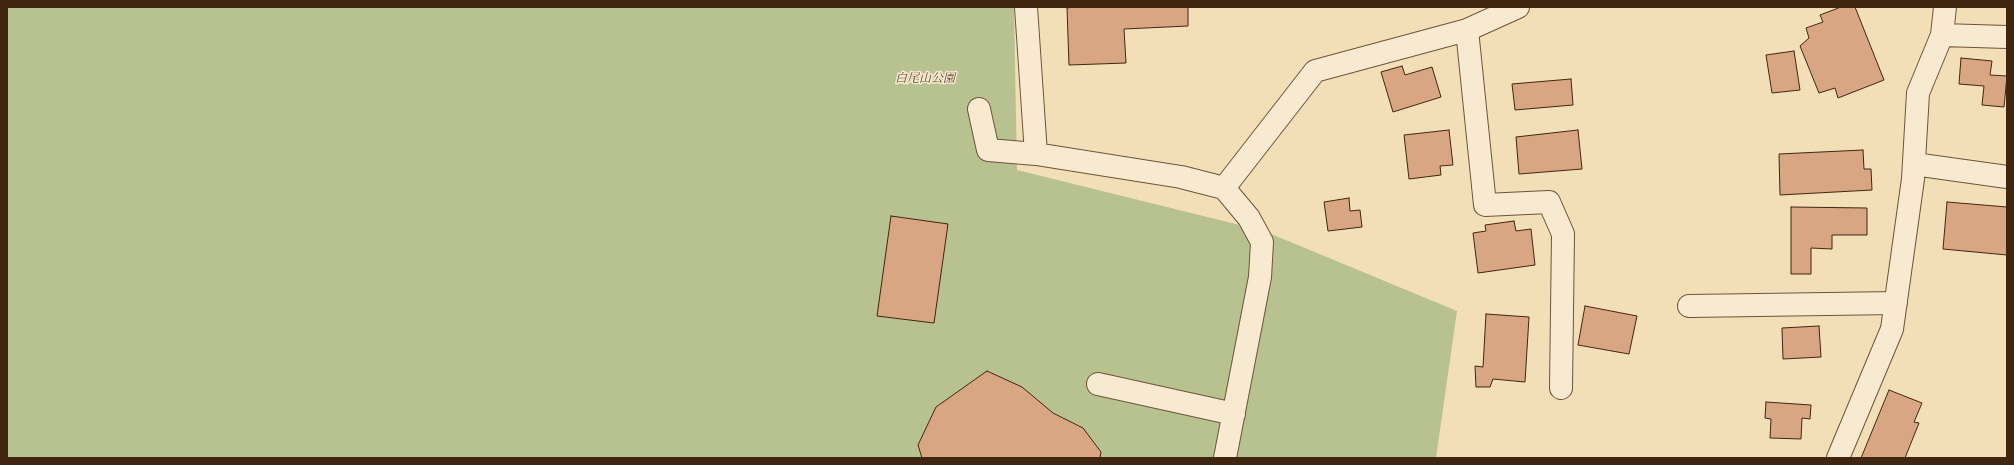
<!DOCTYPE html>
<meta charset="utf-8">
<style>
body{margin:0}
#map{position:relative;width:2014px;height:465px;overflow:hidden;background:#f2dfb8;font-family:Alegreya,serif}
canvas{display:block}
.frame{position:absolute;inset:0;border:8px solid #41260f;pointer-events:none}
</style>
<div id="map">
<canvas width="2014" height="465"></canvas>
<div class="frame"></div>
</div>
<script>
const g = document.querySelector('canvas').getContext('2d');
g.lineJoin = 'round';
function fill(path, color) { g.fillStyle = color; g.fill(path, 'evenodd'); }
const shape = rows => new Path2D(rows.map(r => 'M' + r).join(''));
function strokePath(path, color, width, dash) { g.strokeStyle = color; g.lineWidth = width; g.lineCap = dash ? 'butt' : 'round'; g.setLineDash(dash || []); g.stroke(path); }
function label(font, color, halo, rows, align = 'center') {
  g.font = font + ' Alegreya,"Noto Serif JP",serif'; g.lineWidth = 3; g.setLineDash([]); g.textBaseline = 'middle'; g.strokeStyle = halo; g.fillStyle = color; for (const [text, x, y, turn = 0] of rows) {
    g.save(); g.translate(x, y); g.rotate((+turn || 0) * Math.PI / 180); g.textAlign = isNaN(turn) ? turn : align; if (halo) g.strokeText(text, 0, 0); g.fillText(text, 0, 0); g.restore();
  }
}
fill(shape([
 [7,7,1014,7,1017,170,1264,231,1457,311,1436,458,7,458]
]), '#b8c291');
const building = shape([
 [1074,7,1188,7,1188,26,1124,29,1126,63,1069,65,1067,8,1074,7],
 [1841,7,1855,7,1884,80,1838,98,1835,88,1819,93,1800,46,1809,38,1806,28,1823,22,1820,15,1841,7],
 [1794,51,1800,90,1772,93,1766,55,1794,51],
 [1961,58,1992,61,1990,75,2007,76,2004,107,1982,105,1984,86,1959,84,1961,58],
 [1402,66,1405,75,1432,67,1441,97,1393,112,1381,72,1402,66],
 [1571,79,1573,105,1515,110,1512,84,1571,79],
 [1449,130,1453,165,1440,166,1441,175,1409,179,1404,135,1449,130],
 [1578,130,1582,169,1519,174,1516,137,1578,130],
 [1863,150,1864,169,1871,169,1872,190,1780,195,1779,154,1863,150],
 [1349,198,1350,211,1360,210,1362,227,1328,231,1324,202,1349,198],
 [1947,202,2007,207,2007,255,1943,249,1947,202],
 [1791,207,1867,208,1867,235,1832,235,1832,249,1811,248,1811,274,1791,274,1791,207],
 [891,216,948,224,934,323,877,316,891,216],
 [1514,221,1516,231,1531,229,1535,265,1478,273,1473,233,1486,231,1485,225,1514,221],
 [1585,306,1637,316,1629,354,1578,345,1585,306],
 [1486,314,1529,317,1525,382,1493,379,1490,387,1476,387,1475,366,1483,367,1486,314],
 [1819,326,1821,357,1783,359,1782,328,1819,326],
 [987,371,1022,387,1053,413,1083,428,1101,452,1100,458,922,458,918,445,936,407,987,371],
 [1889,390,1922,403,1914,422,1919,423,1905,458,1861,458,1889,390],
 [1766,402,1811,405,1810,419,1802,418,1801,439,1770,438,1771,419,1765,418,1766,402]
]);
fill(building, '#d9a683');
strokePath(building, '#41260f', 1);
const minor = shape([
 [1026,7,1036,154],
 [1467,30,1485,205,1549,202,1563,234,1561,388],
 [1942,35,2007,37],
 [979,109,988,150,1036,154,1181,177,1224,188,1249,218,1262,242,1260,277,1225,458],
 [1914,164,2007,177],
 [1224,188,1315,71,1467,30,1518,7],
 [1689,306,1896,303],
 [1098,384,1234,414],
 [1838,458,1892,329,1913,179,1918,93,1942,35,1945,7]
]);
strokePath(minor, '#6d5439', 24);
strokePath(minor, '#f7ead1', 22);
label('italic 12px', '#5f4d30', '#f7ead1', [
 ["白尾山公園",925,79]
]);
</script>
